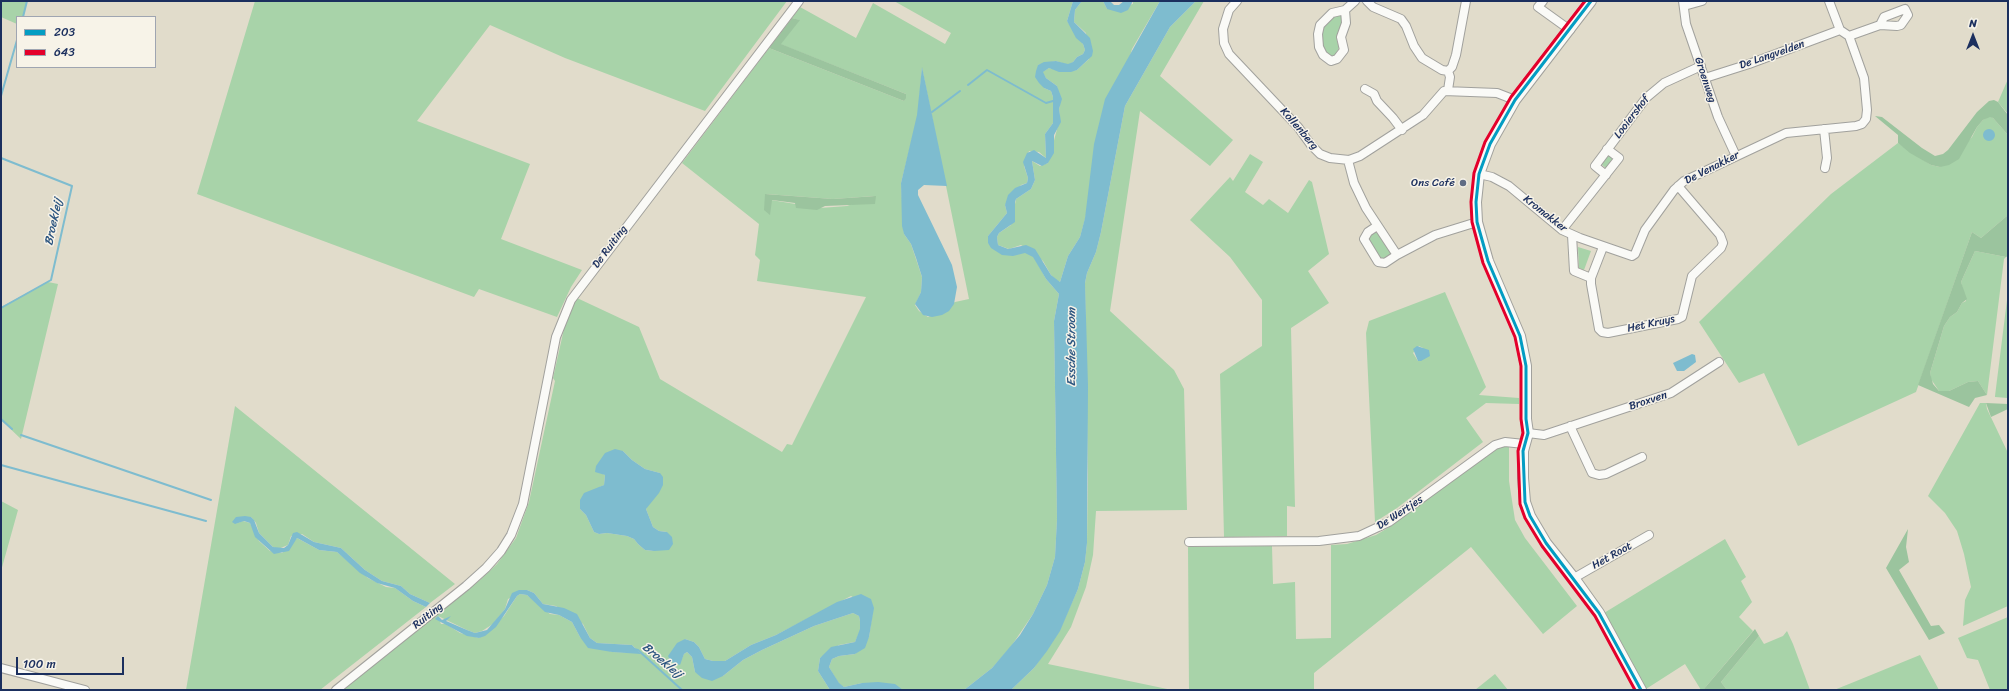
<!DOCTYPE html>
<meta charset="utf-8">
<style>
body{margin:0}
#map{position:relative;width:2009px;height:691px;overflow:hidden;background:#e1dccb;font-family:Sriracha,sans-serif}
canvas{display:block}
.frame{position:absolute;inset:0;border:2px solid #1b2f5e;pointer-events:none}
.legend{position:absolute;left:16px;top:16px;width:140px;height:52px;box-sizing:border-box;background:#f7f3e8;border:1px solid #9fa5b1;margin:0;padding:5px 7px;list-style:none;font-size:12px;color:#1b2f5e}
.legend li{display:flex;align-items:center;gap:8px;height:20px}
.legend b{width:20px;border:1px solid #9fa5b1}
.north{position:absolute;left:1953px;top:16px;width:40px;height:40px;-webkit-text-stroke:3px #f7f3e8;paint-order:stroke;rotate:0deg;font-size:11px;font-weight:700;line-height:16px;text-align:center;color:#1b2f5e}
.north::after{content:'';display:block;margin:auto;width:14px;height:18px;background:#1b2f5e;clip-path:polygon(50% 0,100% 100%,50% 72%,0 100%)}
.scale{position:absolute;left:16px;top:657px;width:108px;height:18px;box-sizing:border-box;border:2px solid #1b2f5e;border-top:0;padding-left:5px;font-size:12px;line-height:14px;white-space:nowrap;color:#1b2f5e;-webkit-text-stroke:3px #f7f3e8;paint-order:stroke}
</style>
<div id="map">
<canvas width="2009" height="691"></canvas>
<div class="frame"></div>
<ul class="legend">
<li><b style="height:5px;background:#039dc3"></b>203</li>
<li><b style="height:5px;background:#e4002b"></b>643</li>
</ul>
<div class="north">N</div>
<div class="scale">100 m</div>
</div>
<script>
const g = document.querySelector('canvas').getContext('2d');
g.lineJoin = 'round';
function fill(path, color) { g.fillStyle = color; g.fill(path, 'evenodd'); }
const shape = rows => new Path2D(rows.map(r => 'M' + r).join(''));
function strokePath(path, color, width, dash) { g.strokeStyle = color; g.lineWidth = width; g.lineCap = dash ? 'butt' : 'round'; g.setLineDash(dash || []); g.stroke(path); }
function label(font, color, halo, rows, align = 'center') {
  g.font = font + ' Sriracha,sans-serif'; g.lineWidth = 3; g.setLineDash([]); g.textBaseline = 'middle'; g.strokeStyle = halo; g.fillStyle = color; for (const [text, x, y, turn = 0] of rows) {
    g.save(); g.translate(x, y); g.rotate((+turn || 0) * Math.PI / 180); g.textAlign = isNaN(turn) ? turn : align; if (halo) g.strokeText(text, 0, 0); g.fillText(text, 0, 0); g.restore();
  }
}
fill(shape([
 [1,1,27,1,23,17,17,17,17,24,1,17],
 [255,1,787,1,705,111,565,58,490,25,417,121,530,164,501,239,582,270,571,287,557,317,479,289,474,297,197,194],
 [894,1,1073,1,1067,21,1083,44,1085,50,1083,54,1077,57,1073,62,1068,65,1056,61,1038,65,1044,88,1051,91,1053,97,1053,123,1045,134,1046,158,1039,152,1029,151,1024,166,1028,178,1027,183,1021,185,1005,205,1007,213,988,236,988,243,1021,253,1029,253,1034,257,1046,279,1059,294,1054,321,1057,519,1055,557,1047,585,1033,614,1010,648,992,668,964,690,903,690,862,683,844,687,839,684,829,667,832,659,839,656,855,654,869,637,873,610,851,596,776,635,751,645,725,661,713,661,705,659,699,647,694,642,685,639,679,665,684,654,687,652,692,657,695,672,723,676,743,660,762,650,814,626,853,613,859,616,860,621,861,629,855,642,839,645,820,658,818,671,830,690,340,690,480,580,497,564,516,538,529,502,555,381,553,378,566,320,577,298,639,327,660,379,782,452,787,444,792,445,866,297,757,281,760,260,755,255,759,224,682,163,769,48,904,101,906,94,780,44,799,20,792,18,800,7,856,38,873,3,945,44,951,33],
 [922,68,969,299,955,302,928,317,919,311,915,305,921,292,922,277,911,244,904,234,901,183,918,115],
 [766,194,833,199,875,196,847,206,820,208,771,200],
 [623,451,632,460,645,469,660,473,646,509,653,527,659,531,667,532,654,551,645,550,638,544,634,539,627,536,607,533,599,534,594,532,586,515,580,509,600,487,604,485,605,475,601,473],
 [527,590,534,593,543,604,556,606,583,624,590,638,597,643,632,645,640,653,612,652,580,637,572,622,559,615,550,614,527,595,520,594,517,596,504,616,479,638,460,633,446,624,441,624,438,616,467,630,475,633,482,631,493,624,505,609,508,599],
 [1082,1,1103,1,1107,9,1133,4,1133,1,1160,1,1132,49,1080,237,1068,256,1060,282,1056,280,1051,275,1043,261,1021,245,1009,249,998,245,997,237,999,233,1011,225,1016,199,1031,189,1035,180,1032,161,1040,166,1048,163,1060,118,1059,109,1060,105,1057,86,1046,78,1042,72,1049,68,1064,72,1077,70,1089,59,1086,33,1074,22,1075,10],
 [1196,1,1204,1,1160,76,1233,140,1210,166,1140,111,1110,311,1174,370,1184,389,1187,510,1096,511,1093,555,1086,587,1071,627,1048,664,1172,690,1011,690,1034,668,1059,631,1078,589,1085,562,1087,543,1088,478,1085,283,1087,273,1096,252,1101,232,1125,106,1170,27],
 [1341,14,1343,17,1337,40,1339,48,1336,53,1337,56,1332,58,1324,51,1321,36,1323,26,1332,17],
 [2008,79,2008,114,1998,102],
 [1990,116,1993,118,2008,135,2008,215,1981,238,1972,232,1916,392,1798,446,1764,373,1739,383,1699,322,1831,194,1898,143,1931,165,1940,167,1972,137,1977,127,1983,120],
 [1250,154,1263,162,1245,192,1263,205,1269,199,1288,213,1309,180,1312,182,1329,254,1308,271,1329,303,1291,328,1295,507,1287,506,1287,536,1224,537,1220,374,1262,346,1262,300,1230,257,1190,220,1230,177,1233,181],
 [1608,155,1614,159,1606,168,1601,164],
 [1373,233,1378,233,1391,252,1389,256,1384,259,1380,259,1368,241,1369,236],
 [1578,247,1591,251,1584,270,1579,268],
 [1975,251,2006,257,2004,259,1987,395,1978,381,1968,382,1949,391,1939,391,1931,379,1930,373,1944,326,1950,317,1957,312,1962,303,1966,301,1961,282],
 [48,282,58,284,21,439,1,420,1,307],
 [1445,292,1486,387,1479,395,1519,398,1519,404,1486,403,1466,418,1483,442,1397,508,1375,522,1366,333,1369,321],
 [1419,346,1423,348,1418,361,1413,353],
 [2008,292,2008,398,1995,397,1995,396],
 [1980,403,1986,403,1987,409,2008,453,2008,606,1963,626,1965,600,1971,587,1964,554,1957,531,1945,513,1928,496],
 [235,406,455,584,430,603,410,594,401,586,382,581,365,570,341,548,314,542,302,534,291,536,288,545,278,549,273,547,259,533,256,523,251,517,235,524,243,521,250,523,259,541,270,551,282,553,297,538,319,550,337,552,368,578,386,587,395,588,413,601,426,607,320,690,186,690],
 [1509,444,1509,481,1515,520,1525,538,1577,606,1543,634,1471,547,1314,673,1314,690,1189,690,1188,547,1272,546,1273,584,1295,582,1296,639,1331,638,1331,545,1347,544,1376,535,1391,526,1490,451],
 [1,501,18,510,1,571],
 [1725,539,1746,577,1741,581,1752,602,1739,617,1753,631,1703,690,1701,690,1685,664,1646,689,1604,613],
 [2008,617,2008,690,1990,690,1978,660,1967,658,1958,638],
 [1787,631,1793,644,1810,690,1727,690,1721,682,1759,636,1764,644,1783,636],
 [1920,655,1939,690,1834,690,1849,684],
 [1495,674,1508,690,1475,690]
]), '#a8d3a9');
fill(shape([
 [792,18,800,20,781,44,906,94,906,98,904,101,769,48],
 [1994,100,1998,102,2008,115,2008,135,1993,118,1990,117,1983,120,1977,127,1959,159,1949,165,1940,167,1931,165,1910,153,1898,143,1898,135,1875,116,1882,117,1922,148,1935,156,1943,154,1948,150,1977,112,1989,101],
 [765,194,833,199,876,196,875,204,825,206,817,210,796,208,795,203,772,200,770,215,764,210],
 [2008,215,2008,256,2006,257,1975,251,1961,282,1967,299,1962,303,1957,312,1950,317,1944,326,1930,373,1933,384,1939,391,1949,391,1968,382,1978,381,1987,395,1975,398,1969,407,1918,385,1972,232,1981,238],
 [1986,403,2008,404,2008,409,1991,417],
 [1908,529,1906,547,1909,562,1899,570,1931,626,1939,625,1945,633,1929,640,1886,568],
 [1755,629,1759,636,1721,682,1727,690,1703,690]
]), '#9bc49e');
fill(shape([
 [1073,1,1082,1,1075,10,1074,22,1090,38,1093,51,1092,56,1077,70,1071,72,1059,72,1049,68,1043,72,1046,78,1057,86,1062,99,1059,109,1061,122,1054,135,1054,153,1048,163,1042,166,1032,161,1035,180,1031,189,1016,199,1015,202,1015,222,999,233,997,237,998,245,1008,249,1026,245,1035,249,1051,275,1060,282,1068,256,1080,237,1085,218,1094,144,1105,99,1160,1,1196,1,1170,27,1125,106,1101,232,1096,252,1087,273,1085,283,1088,386,1087,543,1085,562,1078,589,1060,631,1047,651,1034,668,1011,690,964,690,992,668,1020,635,1033,614,1047,585,1055,557,1057,519,1054,321,1059,294,1046,279,1033,257,1025,253,1013,256,1002,255,991,248,988,243,988,236,1007,213,1005,205,1008,195,1015,188,1027,183,1028,178,1023,162,1027,153,1034,150,1046,158,1045,134,1053,123,1053,97,1051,91,1044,88,1039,83,1035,77,1036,71,1038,65,1044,62,1056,61,1068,64,1073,62,1077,57,1083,54,1085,50,1083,44,1076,38,1067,21],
 [1103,1,1110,1,1114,5,1119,5,1124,1,1133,1,1128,10,1121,13,1107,9],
 [922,67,947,186,924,185,918,190,918,195,952,265,957,287,954,304,949,311,942,315,932,317,923,315,915,304,921,292,922,277,916,258,911,244,904,234,902,226,901,183,917,115],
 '1983 135a6 6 0 1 1 12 0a6 6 0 1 1-12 0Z',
 [1417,346,1429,350,1430,356,1421,361,1418,361,1413,349],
 [1692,354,1695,355,1696,362,1684,371,1677,371,1673,363],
 [615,449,623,451,632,460,645,469,660,473,663,477,663,485,659,493,646,509,653,527,659,531,667,532,672,537,673,544,669,550,654,551,645,550,638,544,634,539,627,536,607,533,599,534,594,532,586,515,580,509,580,500,584,493,604,485,605,475,595,472,596,466,605,453],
 [245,516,251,517,254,520,259,533,273,547,284,548,288,545,293,533,297,532,314,542,341,548,365,570,382,581,401,586,410,594,430,603,426,607,413,601,395,588,377,583,360,573,337,552,319,550,299,539,297,538,289,551,274,554,255,537,250,523,244,521,235,524,232,522,236,517],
 [519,590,527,590,534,593,543,604,564,608,577,614,590,638,597,643,632,645,641,654,612,652,588,648,580,637,572,622,559,615,545,612,527,595,520,594,517,596,496,627,485,636,479,638,467,636,435,619,438,616,442,620,451,616,446,621,467,630,475,633,487,630,505,609,512,593],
 [861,594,871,599,874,608,869,637,865,648,855,654,839,656,832,659,829,667,839,683,844,687,862,683,878,682,895,684,903,690,830,690,818,671,820,658,831,647,855,642,860,629,860,621,859,616,853,613,814,626,762,650,743,660,723,676,712,681,702,678,695,672,692,657,687,652,684,654,680,665,671,662,668,656,677,643,685,639,694,642,699,647,705,659,713,661,725,661,751,645,776,635,837,602]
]), '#7ebccf');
strokePath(shape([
 [23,17,27,1],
 [968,85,987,70,1046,103,1053,101],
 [1,96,17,40],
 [932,112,960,91],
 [1,158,72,186,51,280,1,308],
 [1,419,12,429],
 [21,435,211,500],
 [1,465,206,521],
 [634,649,638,650,682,690]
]), '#7ebccf', 2);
const minor = shape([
 [1237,1,1229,10,1223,29,1224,43,1229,54,1298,127,1311,145,1320,154,1330,158,1349,160,1360,156,1423,115,1444,91,1497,93,1515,100],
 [1367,1,1373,7,1401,19,1406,26,1414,46,1422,58,1442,70,1448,71],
 [1543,1,1538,7,1570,30],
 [1683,1,1686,24,1718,117,1736,156],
 [1684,6,1702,1],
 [1345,10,1346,23,1341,37,1344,50,1337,59,1331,61,1323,55,1319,47,1318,34,1320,25,1332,13,1345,10,1355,1],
 [1849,36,1880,25,1897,26,1901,25,1908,15,1905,9,1884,17,1880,25],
 [1448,71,1452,67,1456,55,1466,1],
 [1448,71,1450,77,1448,90],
 [1705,78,1749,64,1840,30],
 [1365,89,1374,94,1377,101,1393,118,1402,130],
 [1824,129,1827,158,1825,168],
 [1349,164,1354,183,1366,208,1397,255,1435,235,1477,222],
 [1479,174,1492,177,1509,186,1562,230,1580,238,1632,256,1635,254,1645,230,1674,190,1684,181,1786,133,1856,126,1862,124,1866,119,1867,110,1864,78,1849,36,1840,30,1829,1],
 [1606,175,1595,166,1646,98,1664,83,1701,66],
 [1377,226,1368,232,1364,239,1378,262,1385,263,1397,255],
 [1562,230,1619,158,1607,149],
 [1572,235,1574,271,1591,278],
 [1603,247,1591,278,1591,284,1599,329,1602,332,1608,333,1678,319,1682,317,1692,276,1721,248,1723,243,1720,235,1678,186],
 [1570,426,1592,473,1599,475,1606,474,1642,457],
 [1528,433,1544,435,1671,393,1719,362],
 [1189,542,1319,541,1359,536,1389,522,1495,445,1505,442,1524,444],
 [1574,578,1649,535],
 [1,668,85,690],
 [336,690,466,586,486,568,501,551,511,535,523,504,556,337,571,300,799,1]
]);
const tertiary = shape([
 [1591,1,1515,100,1490,144,1479,174,1476,202,1477,222,1488,261,1520,336,1526,366,1526,419,1528,433,1523,451,1523,478,1525,502,1530,516,1546,543,1574,578,1599,613,1641,690]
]);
strokePath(minor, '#a1a19d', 10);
strokePath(tertiary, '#a1a19d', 12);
strokePath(minor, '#fafaf7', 8);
strokePath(tertiary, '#fafaf7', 10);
strokePath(shape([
 [1591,1,1515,100,1490,144,1479,174,1476,202,1477,222,1488,261,1520,336,1526,366,1526,419,1528,433,1523,451,1525,502,1530,516,1546,543,1599,613,1641,690]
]), '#039dc3', 3);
strokePath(shape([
 [1585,1,1511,97,1485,142,1474,173,1471,202,1472,222,1483,263,1515,337,1521,366,1521,419,1523,433,1518,451,1520,504,1525,518,1542,546,1595,616,1635,690]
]), '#e4002b', 3);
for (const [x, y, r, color] of [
 [1463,183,4,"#606c84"]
]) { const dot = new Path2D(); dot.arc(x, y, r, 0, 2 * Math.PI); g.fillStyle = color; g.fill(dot); strokePath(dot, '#f7f3e8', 1.5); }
label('11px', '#1b2f5e', '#f7f3e8', [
 ["De Langvelden",1772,55,-19],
 ["Groenweg",1705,80,72],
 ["Looiershof",1632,117,-53],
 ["Kollenberg",1299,129,49],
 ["De Venakker",1712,168,-27],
 ["Kromakker",1545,214,38],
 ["De Ruiting",610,247,-53],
 ["Het Kruys",1651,324,-12],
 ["Broxven",1648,401,-18],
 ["De Wertjes",1400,513,-33],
 ["Het Root",1612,556,-29],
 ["Ruiting",428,616,-38]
]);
label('11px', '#1b2f5e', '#f7f3e8', [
 ["Ons Café",1455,183]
], 'right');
label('italic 12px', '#2c5580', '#f7f3e8', [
 ["Broekleij",54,222,-78],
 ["Essche Stroom",1072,347,-90],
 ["Broekleij",662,661,40]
]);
</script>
